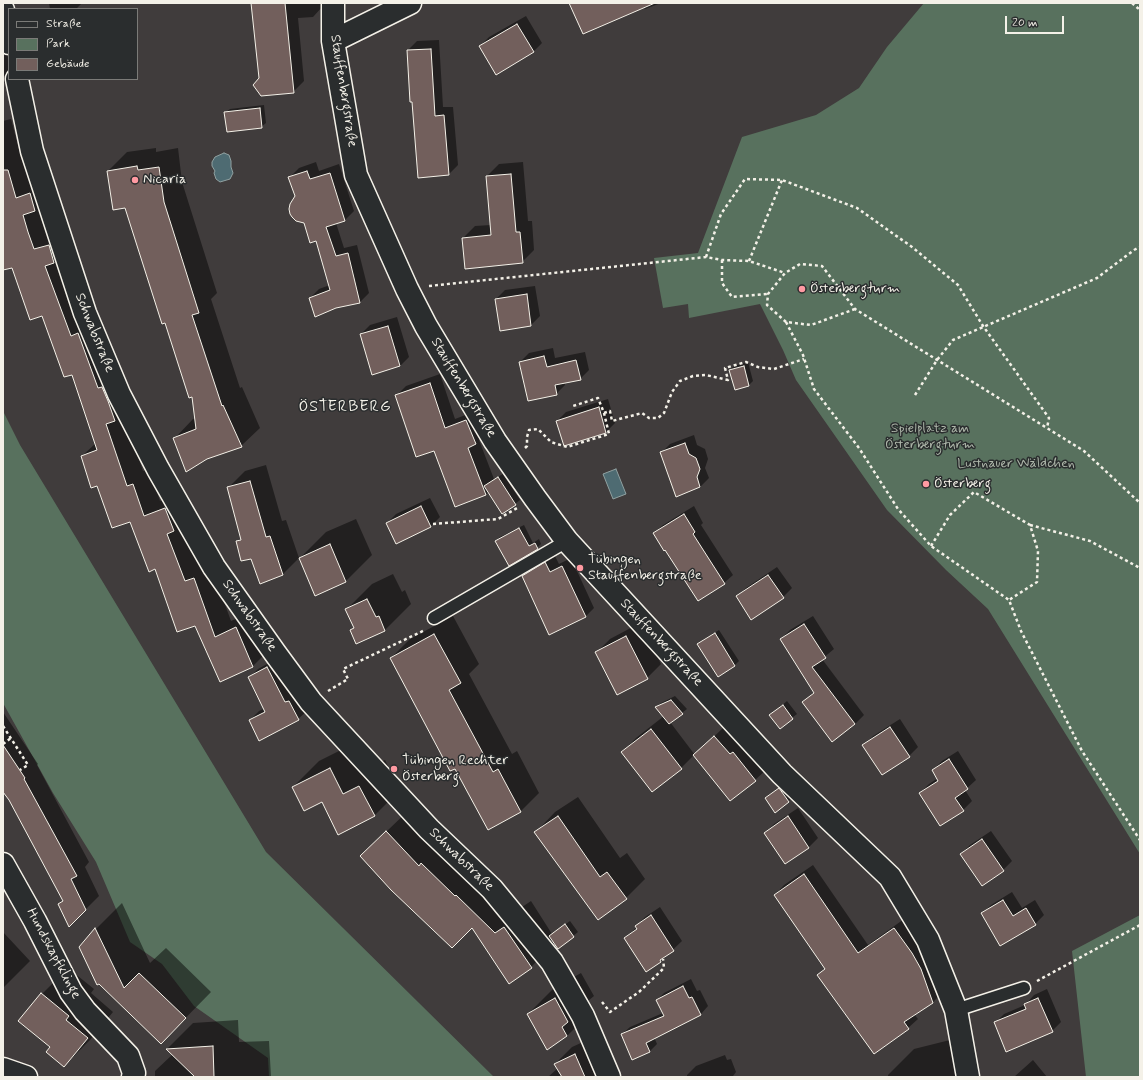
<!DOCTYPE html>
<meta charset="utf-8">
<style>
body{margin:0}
#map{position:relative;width:1143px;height:1080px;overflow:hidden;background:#403c3c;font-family:Mynerve,sans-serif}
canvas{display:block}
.frame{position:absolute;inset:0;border:4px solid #f4f1e8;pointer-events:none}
.legend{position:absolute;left:8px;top:8px;width:130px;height:72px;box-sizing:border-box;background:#2a2d2e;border:1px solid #7b7b78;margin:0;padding:5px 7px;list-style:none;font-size:12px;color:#f4f1e8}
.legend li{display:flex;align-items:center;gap:8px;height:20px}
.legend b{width:20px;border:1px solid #7b7b78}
.scale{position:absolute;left:1005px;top:16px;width:59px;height:18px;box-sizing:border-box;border:2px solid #f4f1e8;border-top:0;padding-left:5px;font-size:12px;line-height:14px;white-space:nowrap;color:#f4f1e8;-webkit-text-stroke:3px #2a2d2e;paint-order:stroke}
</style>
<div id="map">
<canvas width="1143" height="1080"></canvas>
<div class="frame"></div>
<ul class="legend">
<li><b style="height:5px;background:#2a2d2e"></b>Straße</li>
<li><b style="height:11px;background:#58715e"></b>Park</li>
<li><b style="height:11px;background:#725f5c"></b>Gebäude</li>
</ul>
<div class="scale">20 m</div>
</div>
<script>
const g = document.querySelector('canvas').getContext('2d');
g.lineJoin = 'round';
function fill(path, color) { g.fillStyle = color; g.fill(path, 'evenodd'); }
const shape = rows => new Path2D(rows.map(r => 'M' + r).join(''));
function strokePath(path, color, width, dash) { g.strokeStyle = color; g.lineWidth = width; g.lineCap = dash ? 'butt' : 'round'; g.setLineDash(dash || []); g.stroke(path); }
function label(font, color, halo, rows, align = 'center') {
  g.font = font + ' Mynerve,sans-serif'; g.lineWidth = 3; g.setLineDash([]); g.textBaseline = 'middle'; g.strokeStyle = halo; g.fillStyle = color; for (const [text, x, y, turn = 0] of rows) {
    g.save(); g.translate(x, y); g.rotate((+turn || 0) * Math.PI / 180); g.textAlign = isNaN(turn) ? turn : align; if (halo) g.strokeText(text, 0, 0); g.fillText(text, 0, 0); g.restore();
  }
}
fill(shape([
 [924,3,1140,3,1140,854,988,609,946,570,887,510,796,380,783,350,760,304,689,318,688,304,663,308,654,258,698,253,742,137,816,115,859,88,887,47],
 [3,411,20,445,266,852,494,1077,269,1077,268,1058,194,1006,162,964,130,942,96,862,53,793,3,703],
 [1140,915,1140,1077,1086,1077,1072,951]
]), '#58715e');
const water = shape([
 [224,153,229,155,231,161,231,167,233,173,230,179,220,182,216,179,214,173,215,171,212,166,212,162,215,157,224,153],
 [616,469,626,494,613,499,603,474,616,469]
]);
fill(water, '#4e6b72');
strokePath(water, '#90a1a1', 1);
fill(shape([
 [49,3,82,3,76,9,50,9],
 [253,3,323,3,323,6,313,17,298,18,304,81,293,92,260,78],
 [570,3,661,3,645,9,644,7],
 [526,16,542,43,533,52,480,46,489,37],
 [3,33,9,63,9,78,3,84],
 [439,40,443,107,453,107,458,165,449,174,408,50,417,41],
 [264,105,266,123,261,127,225,113,230,109],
 [11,119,20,153,23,152,123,411,143,471,149,469,160,501,181,493,210,563,231,621,252,612,269,650,253,666,220,681,195,625,130,520,98,485,82,456,96,443,72,373,43,315,12,266,3,269,3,121],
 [156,148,156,152,178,148,182,182,217,293,211,299,240,388,242,387,260,428,241,446,175,438,193,419,196,418,193,396,126,207,108,171,127,152],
 [316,162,319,171,339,164,354,211,345,220,336,223,344,248,357,245,369,293,360,302,310,298,319,289,330,285,317,239,296,196,290,177,299,168],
 [523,162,528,221,532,221,534,250,522,262,463,238,475,226,491,225,487,176,499,164],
 [535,286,540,316,531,325,496,299,505,290],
 [397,317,409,357,400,366,361,334,370,325],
 [553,348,555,358,585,352,589,370,580,379,565,382,565,385,556,394,520,362,529,353],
 [748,362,753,381,749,385,736,389,730,370,734,366],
 [440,374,455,419,476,411,485,434,479,440,494,479,503,474,520,500,515,504,502,512,489,492,486,494,456,506,434,450,396,396,406,386],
 [608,399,615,423,606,432,564,445,557,421,566,412],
 [694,435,697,445,705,449,708,459,705,468,709,478,700,487,676,495,661,453,670,444],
 [266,465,282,521,286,520,299,558,283,574,252,557,237,542,242,537,228,488,245,471],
 [430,498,440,517,431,526,396,543,387,523,396,514],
 [694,506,703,523,701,525,733,575,724,583,654,533,663,525],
 [356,519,372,555,346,581,316,594,300,558,326,532],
 [524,525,533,543,539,539,541,544,537,548,496,541,500,537],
 [554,554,559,564,571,558,594,608,585,617,523,576,532,567],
 [777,567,792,588,783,597,737,597,746,588],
 [393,574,402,592,405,590,411,604,385,630,357,643,351,631,355,627,347,609,372,584],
 [453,616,479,664,469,674,512,754,517,751,539,793,521,811,489,829,455,767,391,658,410,639],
 [813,616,834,649,822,659,864,715,855,724,832,740,803,702,814,692,781,639,790,630],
 [640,623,661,664,647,678,617,693,596,653,610,639],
 [719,630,739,661,735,665,718,675,699,644,703,640],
 [276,659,307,711,298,719,250,720,259,711,265,708,249,678,258,669],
 [675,696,687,709,670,722,695,755,725,726,766,770,755,780,694,755,681,768,623,752,636,738,664,716,657,707,661,703],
 [787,701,797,714,780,727,771,715],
 [3,712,38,764,37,765,89,862,85,867,99,896,70,925,59,904,64,899,9,799,3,790],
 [900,719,918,747,909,756,864,745,873,736],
 [357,742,369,768,385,760,400,790,374,816,322,801,293,787,319,761],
 [958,751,976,780,965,790,972,801,963,810,920,793,929,784,938,778,933,770,942,761],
 [784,785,793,797,788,802,766,798,770,794],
 [578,797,620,858,627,853,645,879,626,898,536,832,555,812],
 [413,806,483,870,522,907,531,901,552,934,570,921,578,932,573,936,555,943,531,967,509,983,472,927,361,856],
 [798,808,818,838,809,847,785,863,765,833,774,824],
 [991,831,1012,861,1003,870,961,854,970,845],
 [813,865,868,945,904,919,921,944,942,993,932,1003,914,1014,918,1019,908,1028,818,975,825,968,775,895,784,885],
 [1012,892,1022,908,1035,900,1044,915,1035,924,982,914,991,905],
 [122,903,150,963,166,948,211,992,161,1043,100,983,81,948,96,929],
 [660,907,682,941,660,962,625,938,637,927,636,926,645,917],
 [3,932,30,961,3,988],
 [68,968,94,989,91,993,113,1012,90,1040,64,1066,51,1047,19,1021,42,994],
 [581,973,594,996,588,1001,593,1010,567,1036,547,1048,528,1014,554,988],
 [691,979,697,991,700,990,708,1006,701,1014,654,1037,657,1044,650,1051,622,1034,630,1027,663,1013,657,1000,664,993],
 [1047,989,1061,1022,1052,1031,995,1023,1004,1014,1025,1005,1034,995],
 [238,1020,239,1042,269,1041,271,1077,155,1077,155,1071,173,1054,167,1049,193,1023],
 [592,1038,609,1077,548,1077,558,1068,555,1064,572,1047],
 [950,1040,960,1077,888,1077,888,1075,914,1049],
 [725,1055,727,1060,731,1059,736,1072,733,1076,733,1077,687,1077,687,1075,696,1066],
 [1033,1060,1047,1077,1014,1077]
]), '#0007');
const building = shape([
 [251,3,285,3,294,93,261,96,253,85,259,78,251,3],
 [569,3,655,3,583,34,569,3],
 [517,24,534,52,496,75,479,46,517,24],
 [431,49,435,116,444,115,449,175,418,178,412,102,410,102,407,50,431,49],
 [260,108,262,128,227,132,224,112,260,108],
 [137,166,138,170,159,167,164,202,199,313,192,315,222,406,223,405,242,447,207,459,186,472,173,438,196,429,192,397,189,398,165,323,162,324,125,208,113,210,107,171,137,166],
 [3,170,8,170,16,198,30,193,35,211,23,215,28,232,34,249,49,245,54,263,45,266,71,336,78,333,98,388,102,387,108,401,115,421,106,424,127,486,133,484,144,516,165,508,174,531,167,534,185,581,194,578,215,637,236,627,253,667,220,682,195,626,177,632,155,569,149,572,130,522,112,528,97,486,91,488,81,456,97,450,72,375,64,377,42,316,30,320,12,268,3,270,3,170],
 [307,171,310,179,330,173,345,221,326,227,336,256,348,253,360,303,336,308,315,317,309,298,330,290,316,241,310,243,304,223,296,221,292,217,290,214,289,209,290,204,295,196,288,177,307,171],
 [511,174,516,232,520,232,523,263,465,269,462,238,491,235,486,176,511,174],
 [527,294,531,326,500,331,495,299,527,294],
 [388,326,400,366,372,375,360,334,388,326],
 [544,356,547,367,576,360,581,380,555,385,557,395,528,401,519,362,544,356],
 [744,366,749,386,735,390,729,370,744,366],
 [430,383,445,428,466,420,476,444,468,448,486,495,455,507,434,451,416,457,395,395,430,383],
 [599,407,606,433,564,446,556,421,599,407],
 [685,443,689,454,696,458,700,469,697,477,700,487,676,497,660,452,685,443],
 [498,477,516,505,502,514,484,486,498,477],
 [250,481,266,537,270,536,283,575,260,584,251,559,241,561,236,541,241,540,227,487,250,481],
 [421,506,431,527,396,544,386,523,421,506],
 [684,514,695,532,693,534,725,584,698,601,665,550,664,551,653,533,684,514],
 [519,528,529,546,535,543,538,549,509,566,495,541,519,528],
 [330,544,346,582,315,596,299,558,330,544],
 [545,562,550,572,562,566,586,617,549,635,522,576,545,562],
 [768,575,784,598,751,620,736,596,768,575],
 [367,599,376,617,379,616,385,631,356,644,350,630,354,628,345,609,367,599],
 [804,624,826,658,812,667,855,724,832,742,802,702,814,693,780,639,804,624],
 [715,633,735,666,718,677,697,644,715,633],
 [434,634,461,683,449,690,493,772,498,769,521,812,488,830,455,769,450,771,390,658,434,634],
 [626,636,648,679,617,695,595,652,626,636],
 [267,667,285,702,289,701,299,720,259,741,249,720,265,712,248,677,267,667],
 [671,700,683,714,669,724,655,707,671,700],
 [783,705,793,719,780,729,769,715,783,705],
 [890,727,910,757,882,775,862,745,890,727],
 [651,729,682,769,652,792,621,752,651,729],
 [714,736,730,754,733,752,756,781,730,801,693,755,714,736],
 [3,745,25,778,24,779,77,876,71,879,86,910,69,927,58,904,63,901,9,800,3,792,3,745],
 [949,759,968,789,955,798,964,811,940,826,919,793,938,781,932,770,949,759],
 [330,768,343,794,359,786,375,816,338,835,322,802,304,811,292,787,330,768],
 [779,788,789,802,775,813,765,798,779,788],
 [558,816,600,877,607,872,627,899,598,920,534,832,558,816],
 [788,816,809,848,785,864,764,833,788,816],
 [386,831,419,866,421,863,455,896,456,895,495,933,504,927,532,968,509,984,472,928,452,948,391,890,360,856,386,831],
 [982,839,1004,871,982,886,960,854,982,839],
 [804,874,858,953,894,928,912,953,921,969,933,1003,904,1022,909,1029,874,1054,817,975,825,969,774,895,804,874],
 [1003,900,1013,916,1026,908,1036,925,1000,946,981,913,1003,900],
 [651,915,674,951,660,960,661,962,646,972,624,938,637,929,635,926,651,915],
 [565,924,574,937,558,949,549,936,565,924],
 [95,928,124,988,139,973,186,1018,161,1044,99,984,97,985,79,947,95,928],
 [683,986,689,998,692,997,701,1015,646,1043,650,1052,632,1060,621,1034,664,1016,656,1000,683,986],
 [41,993,69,1016,66,1020,88,1038,64,1067,46,1052,50,1047,18,1021,41,993],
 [555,998,568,1022,562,1027,567,1036,547,1050,527,1014,555,998],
 [1038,998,1053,1032,1006,1052,994,1022,1026,1009,1024,1004,1038,998],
 [213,1046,214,1077,195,1077,166,1049,213,1046],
 [575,1054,585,1077,562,1077,554,1064,575,1054]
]);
fill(building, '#725f5c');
strokePath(building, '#f4f1e8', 1);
const lane = shape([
 [434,618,567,541],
 [956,1010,1024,988]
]);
const street = shape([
 [333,3,333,41,356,175,407,289,426,326,495,441,535,498,567,541,782,774,890,877,928,940,956,1010,968,1077],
 [3,10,9,43],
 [333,41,410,3],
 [17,79,32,151,85,313,119,394,158,469,214,567,275,653,311,702,429,829,492,889,552,962,583,1016,609,1077],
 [3,864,35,921,71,992,85,1011,128,1056,134,1073,133,1077],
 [3,1069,26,1077]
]);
strokePath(lane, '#f4f1e8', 15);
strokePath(street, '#f4f1e8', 25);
strokePath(shape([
 [1132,3,1140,10],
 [706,257,721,214,745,179,782,180,857,208,912,247,958,285,983,326,1049,418,1047,428],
 [722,260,722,283,732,297,768,294],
 [749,261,782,180],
 [429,286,706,257,722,260,749,261,785,273],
 [855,309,811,325,786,322,767,305,768,294,785,273,800,264,822,266,855,309,1084,451,1140,503],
 [786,322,803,355,814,389,859,448,898,509,931,546,1009,600,1021,631,1082,751,1140,840],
 [915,395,937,360,953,340,1097,278,1134,250,1140,247],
 [604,413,610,411,612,421,642,413,649,418,658,418,664,413,672,392,680,381,693,376,706,375,728,380,725,368,746,362,758,367,774,369,804,359],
 [525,448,527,446,527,437,529,430,538,429,551,442,567,447,609,434,604,413,598,398,573,406],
 [433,524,498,519,517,508],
 [1030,525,1090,541,1140,568],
 [931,546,950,515,974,492,1030,525,1038,551,1037,582,1009,600],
 [328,691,348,679,343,669,425,630],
 [3,726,28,765,20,770],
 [3,744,11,738],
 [1037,981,1140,925],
 [602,1002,610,1012,639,992,664,968,663,959]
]), '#f4f1e8', 2.5, [3, 3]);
strokePath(lane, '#2a2d2e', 12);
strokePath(street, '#2a2d2e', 22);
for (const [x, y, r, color] of [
 [135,180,4,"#ff9aa2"],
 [802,289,4,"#ff9aa2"],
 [926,484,4,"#ff9aa2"],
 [580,568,4,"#ff9aa2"],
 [394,769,4,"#ff9aa2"]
]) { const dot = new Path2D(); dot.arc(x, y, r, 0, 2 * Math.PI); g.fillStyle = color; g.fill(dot); strokePath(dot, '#2a2d2e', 1.5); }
label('14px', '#f4f1e8', '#2a2d2e', [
 ["Stauffenbergstraße",343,91,81],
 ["Schwabstraße",94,333,68],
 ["Stauffenbergstraße",463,388,59],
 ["Schwabstraße",249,616,55],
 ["Stauffenbergstraße",661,643,47],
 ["Schwabstraße",461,860,44],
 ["Hundskapfklinge",53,954,62]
]);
label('14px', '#f4f1e8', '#2a2d2e', [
 ["Nicaria",143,180],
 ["Österbergturm",810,289],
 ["Österberg",934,484],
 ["Tübingen",588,560],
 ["Stauffenbergstraße",588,576],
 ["Tübingen Rechter",402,761],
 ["Österberg",402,777]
], 'left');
label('14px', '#aeb7aa', '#2a2d2e', [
 ["Spielplatz am",930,429],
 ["Österbergturm",930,445],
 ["Lustnauer Wäldchen",1016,464]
]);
g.letterSpacing = '1px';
label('16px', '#f4f1e8', '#2a2d2e', [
 ["ÖSTERBERG",345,408]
]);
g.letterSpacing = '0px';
</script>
